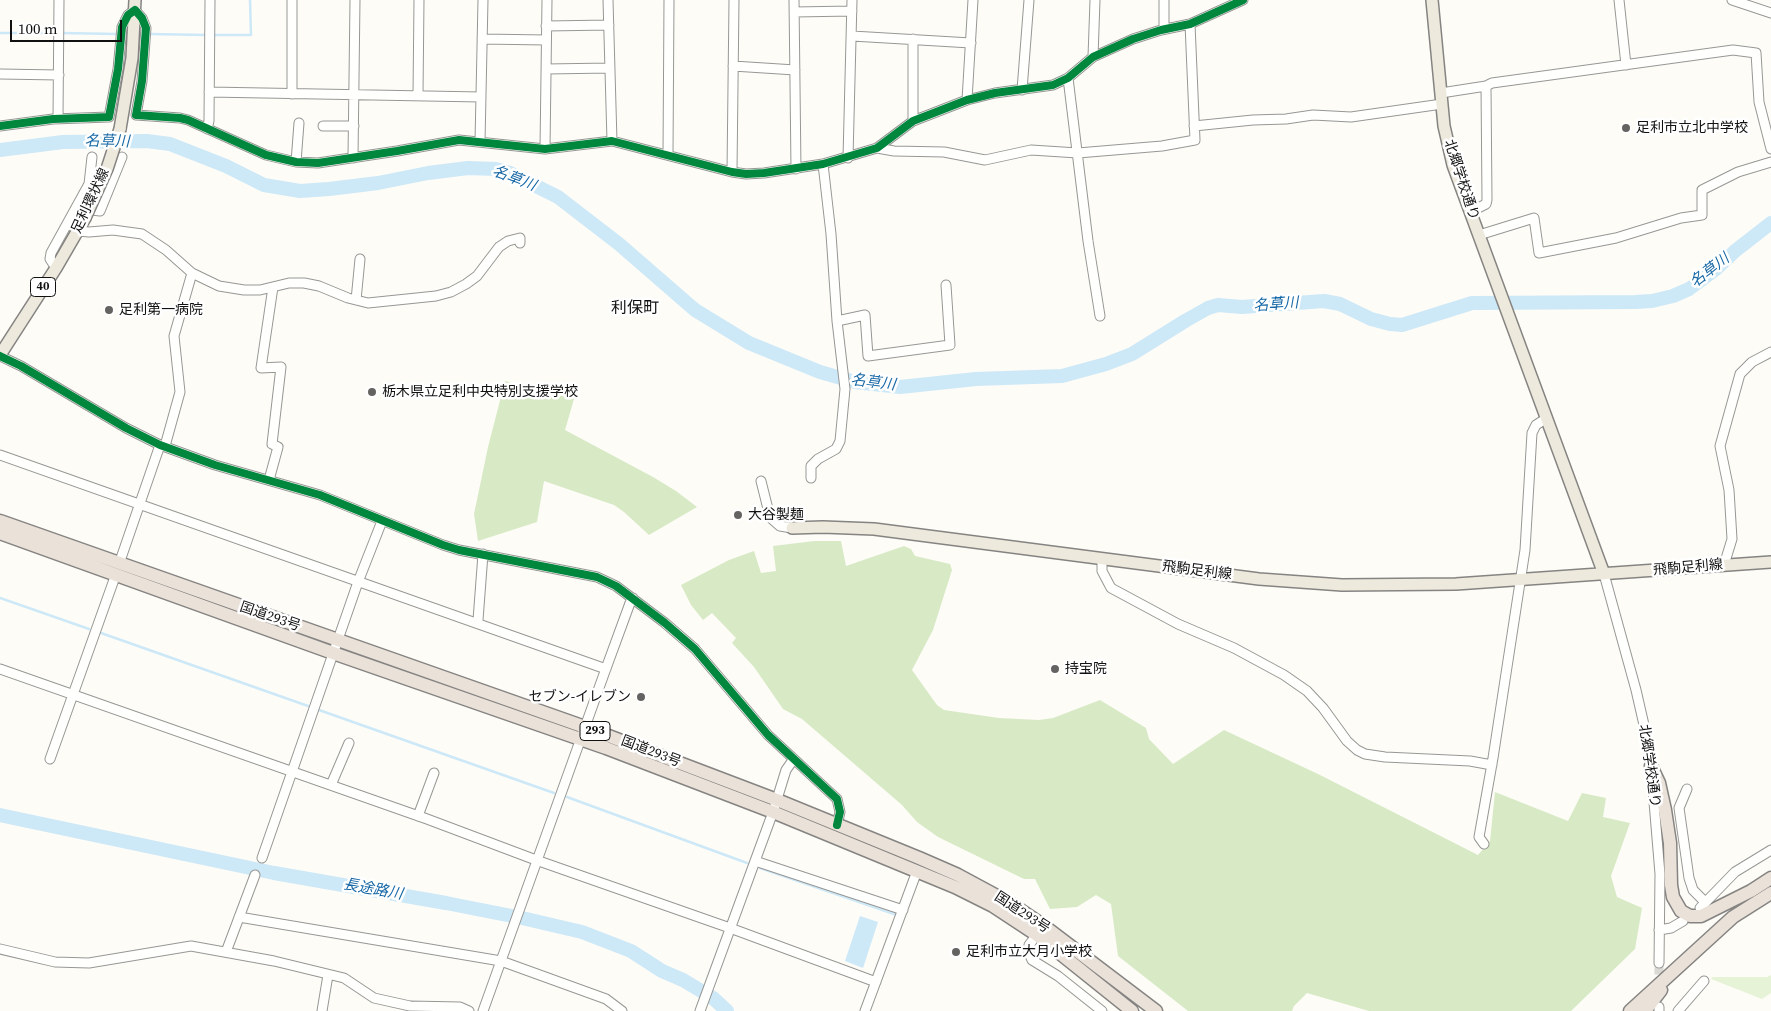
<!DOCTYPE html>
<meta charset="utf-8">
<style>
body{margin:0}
#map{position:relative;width:1771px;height:1011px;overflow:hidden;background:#fdfcf7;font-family:"Source Serif 4",serif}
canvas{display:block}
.scale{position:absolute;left:10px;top:20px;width:112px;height:22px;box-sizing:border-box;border:2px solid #111;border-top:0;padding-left:6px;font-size:15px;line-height:18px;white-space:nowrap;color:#111;-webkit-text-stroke:4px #fff;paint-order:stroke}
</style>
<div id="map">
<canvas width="1771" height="1011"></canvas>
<div class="scale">100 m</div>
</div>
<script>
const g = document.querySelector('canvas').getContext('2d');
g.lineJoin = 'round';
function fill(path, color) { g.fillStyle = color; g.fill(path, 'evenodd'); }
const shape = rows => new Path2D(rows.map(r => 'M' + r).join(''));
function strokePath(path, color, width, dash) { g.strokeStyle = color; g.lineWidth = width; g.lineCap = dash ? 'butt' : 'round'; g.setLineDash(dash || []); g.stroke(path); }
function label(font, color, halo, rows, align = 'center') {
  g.font = font + ' "Source Serif 4","Noto Sans JP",serif'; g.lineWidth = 5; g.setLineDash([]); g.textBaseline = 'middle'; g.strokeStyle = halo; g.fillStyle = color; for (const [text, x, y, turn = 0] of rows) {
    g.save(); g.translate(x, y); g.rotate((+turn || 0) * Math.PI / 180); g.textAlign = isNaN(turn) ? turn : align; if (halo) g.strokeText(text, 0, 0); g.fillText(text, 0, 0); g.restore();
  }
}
fill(shape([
 [1771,975,1771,993,1762,999,1711,979,1712,977,1767,977]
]), '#e7f3d7');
fill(shape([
 [505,381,574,399,565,430,653,477,676,491,697,507,649,535,624,512,614,505,544,481,537,522,478,541,474,514,488,447],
 [814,541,841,541,846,566,904,546,911,549,915,556,950,564,952,570,933,630,912,670,937,705,944,710,999,718,1039,720,1053,718,1100,700,1146,728,1149,739,1173,764,1224,730,1318,774,1478,855,1490,841,1495,792,1568,821,1582,793,1606,798,1603,817,1630,823,1611,876,1617,897,1642,908,1635,949,1571,1011,1369,1011,1307,993,1294,1006,1292,1011,1188,1011,1118,956,1111,904,1096,895,1077,907,1050,909,1035,879,1024,879,938,837,917,822,902,805,802,719,783,709,754,667,732,643,736,638,712,613,703,620,691,605,681,585,729,560,754,551,761,573,776,571,773,546]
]), '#d8eac5');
fill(shape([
 [860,916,878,922,863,968,845,961]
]), '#cde8f7');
strokePath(shape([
 [0,33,55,33],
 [61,33,117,34],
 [150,34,207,35],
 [212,35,251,35,250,0],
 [0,598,89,629],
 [101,633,308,706],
 [319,710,554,793],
 [567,797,747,863],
 [760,868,897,915]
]), '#cde8f7', 2.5);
strokePath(shape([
 [0,150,63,142,147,141,170,144,226,166,264,185,300,191,329,189,378,183,428,173,468,168,496,169,510,173,558,197,619,244,695,310,749,343,820,372,855,382,900,387,976,379,1062,376,1106,364,1132,354,1185,321,1208,308,1218,305,1242,307,1324,301,1340,304,1371,319,1390,324,1402,325,1472,303,1635,302,1652,301,1673,296,1689,289,1716,269,1735,251,1771,223],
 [0,815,274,873,446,903,522,918,582,932,631,951,662,971,683,980,713,998,727,1011]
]), '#cde8f7', 14);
strokePath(shape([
 [1659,988,1659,963]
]), '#dad9d4', 9, [9, 4.5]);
const minor = shape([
 [608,0,612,141],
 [794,0,796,169],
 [1619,0,1626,65],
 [1732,0,1771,13],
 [794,12,852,11],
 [546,26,609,25],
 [1164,29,1164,0],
 [852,36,971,43],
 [482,39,546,40],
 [1093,57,1095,0],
 [733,66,795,70],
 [546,69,610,68],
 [0,74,59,75],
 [1068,78,1088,241,1100,316],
 [1022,90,1029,0],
 [209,92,481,97],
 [1441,93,1486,86,1492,83,1733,50,1756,53,1759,102,1771,149],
 [292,94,292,0],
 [418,95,419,0],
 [967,100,973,0],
 [58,119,59,0],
 [913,121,913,39],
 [0,126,53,119,109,117,118,69,122,27,128,15,135,10,142,18,146,28,142,81,136,115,180,118,188,120,266,155,296,162,318,163,397,151,459,140,545,149,612,141,732,172,746,174,764,173,823,164,877,148,913,121,967,100,995,93,1053,85,1068,78,1093,57,1133,39,1161,30,1190,24,1243,0],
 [323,126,354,126],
 [1194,126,1253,120,1286,119,1313,115,1351,117,1442,104],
 [207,129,209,121,210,0],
 [480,142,483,0],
 [877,148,894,151,944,152,985,160,1031,150,1078,153,1162,146,1195,140,1190,24],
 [545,149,547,0],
 [668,155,669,0],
 [353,158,355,0],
 [848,158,852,0],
 [296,162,299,123],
 [732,172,734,0],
 [84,209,100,211,122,157],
 [1470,212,1486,204,1487,200,1486,86],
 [78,231,89,232,113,230,142,234,166,250,192,273,219,286,244,290,260,290,289,283,304,283,319,286,348,298,368,303,436,296,451,292,466,284,477,276,499,247,508,241,520,238,520,243],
 [1479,235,1534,218,1539,253,1616,238,1681,218,1702,215,1702,190,1738,172,1771,162],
 [56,268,50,259,51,253,89,184,92,157],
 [356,300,360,259],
 [837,321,865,315,868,356,950,345,946,285],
 [0,356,21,366,126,428,160,445,215,465,320,495,443,545,459,550,597,577,616,586,665,623,695,649,768,735,837,799,840,812,837,825],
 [165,446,180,392,174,336,192,273],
 [0,455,606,669],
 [811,478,811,466,818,459,836,449,840,441,845,389,837,321,831,234,823,164],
 [269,480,278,447,272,444,281,367,261,368,273,287],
 [761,481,768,509,772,519,780,526,792,528],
 [1102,559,1102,571,1111,588,1178,624,1234,648,1284,675,1307,691,1323,708,1347,741,1357,750,1365,754,1385,757,1470,761,1492,765],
 [119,564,160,445],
 [1724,565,1732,539,1729,490,1720,446,1740,374,1752,362,1771,352],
 [1604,574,1636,690,1647,738,1651,766,1660,874,1659,963],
 [476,623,478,620,483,554],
 [0,669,427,819,536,860,730,928,876,982],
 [50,759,116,574],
 [331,785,349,743],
 [1687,789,1679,808,1689,878,1693,890,1705,902],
 [418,816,434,773],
 [1484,844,1479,837,1493,758,1525,550,1532,433,1536,425,1547,418],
 [262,858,358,582,382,521],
 [755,861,903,910],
 [1700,908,1735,872,1771,850],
 [239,917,501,961,606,999,622,1011],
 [1659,930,1671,928,1683,921],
 [1039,932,1029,945,1029,953,1032,960,1058,976,1102,1011],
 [0,949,55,962,89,963,191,946,274,961,344,978,374,998,410,1006,460,1007,469,1011],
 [226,952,255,875],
 [1659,1007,1659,1011],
 [322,1011,328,975],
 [483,1011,604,674,630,603,633,598],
 [700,1011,773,812,786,770,793,760],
 [865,1011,917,871],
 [1678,1011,1704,981]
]);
const major = shape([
 [1432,0,1444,126,1453,165,1604,574],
 [120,129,132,58,135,0],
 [0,355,56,268,85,218],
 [792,528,823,527,874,529,1259,579,1342,585,1456,584,1771,562]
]);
const highway = shape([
 [0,521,585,727,777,800,919,858,958,875,1010,903,1044,926,1156,1011],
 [0,533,333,653,606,748,773,812,955,887,993,906,1037,935,1132,1011],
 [1651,766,1659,783,1665,810,1670,843,1671,885,1673,897,1681,911,1690,916,1701,916,1751,891,1771,878],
 [1630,1011,1733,917,1771,893],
 [1645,1011,1661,990]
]);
strokePath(minor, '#979795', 11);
strokePath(major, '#858482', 14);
strokePath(highway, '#858482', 15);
strokePath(minor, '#fffffe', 9);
strokePath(major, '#ede9dc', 11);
strokePath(highway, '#eae1d8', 12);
const majorBridge = shape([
 [85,218,107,169,120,129]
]);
strokePath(majorBridge, '#858482', 14, []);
strokePath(majorBridge, '#ede9dc', 11);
strokePath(shape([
 [0,126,53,119,109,117,118,69,122,27,128,15,135,10,142,18,146,28,142,81,136,115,180,118,188,120,266,155,296,162,318,163,397,151,459,140,545,149,612,141,732,172,746,174,764,173,823,164,877,148,913,121,967,100,995,93,1053,85,1068,78,1093,57,1133,39,1161,30,1190,24,1243,0],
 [0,356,21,366,126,428,160,445,215,465,320,495,443,545,459,550,597,577,616,586,665,623,695,649,768,735,837,799,840,812,837,825]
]), '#00873e', 8);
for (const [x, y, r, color] of [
 [1626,128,5,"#646362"],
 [109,310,5,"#646362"],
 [372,392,5,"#646362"],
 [738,515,5,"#646362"],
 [1055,669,5,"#646362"],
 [641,697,5,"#646362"],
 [956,952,5,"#646362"]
]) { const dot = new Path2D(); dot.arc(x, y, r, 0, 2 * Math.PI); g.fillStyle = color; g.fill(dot); strokePath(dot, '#fff', 2); }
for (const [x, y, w] of [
 [43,287,25],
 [595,731,30]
]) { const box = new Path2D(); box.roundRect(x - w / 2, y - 9.5, w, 19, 4); g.fillStyle = '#fff'; g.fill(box); strokePath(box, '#111', 1); }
label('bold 12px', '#111', null, [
 ["40",43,287],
 ["293",595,731]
]);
label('14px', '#111', '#fff', [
 ["足利市立北中学校",1636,128],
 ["足利第一病院",119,310],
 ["栃木県立足利中央特別支援学校",382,392],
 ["大谷製麺",748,515],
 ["持宝院",1065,669],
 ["セブン-イレブン",631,697,"right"],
 ["足利市立大月小学校",966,952]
], 'left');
label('14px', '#111', '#fff', [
 ["北郷学校通り",1461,180,72],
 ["足利環状線",91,201,-65],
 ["飛駒足利線",1688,568,-5],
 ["飛駒足利線",1197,571,7],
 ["国道293号",270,617,19],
 ["国道293号",651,752,21],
 ["北郷学校通り",1649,766,82],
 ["国道293号",1022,913,33]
]);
label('italic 15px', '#1768a6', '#fff', [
 ["名草川",107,142,1],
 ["名草川",514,179,21],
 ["名草川",1710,271,-38],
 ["名草川",1276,305,-4],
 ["名草川",873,383,7],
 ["長途路川",373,890,10]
]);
label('16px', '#111', '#fff', [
 ["利保町",635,309]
]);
</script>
